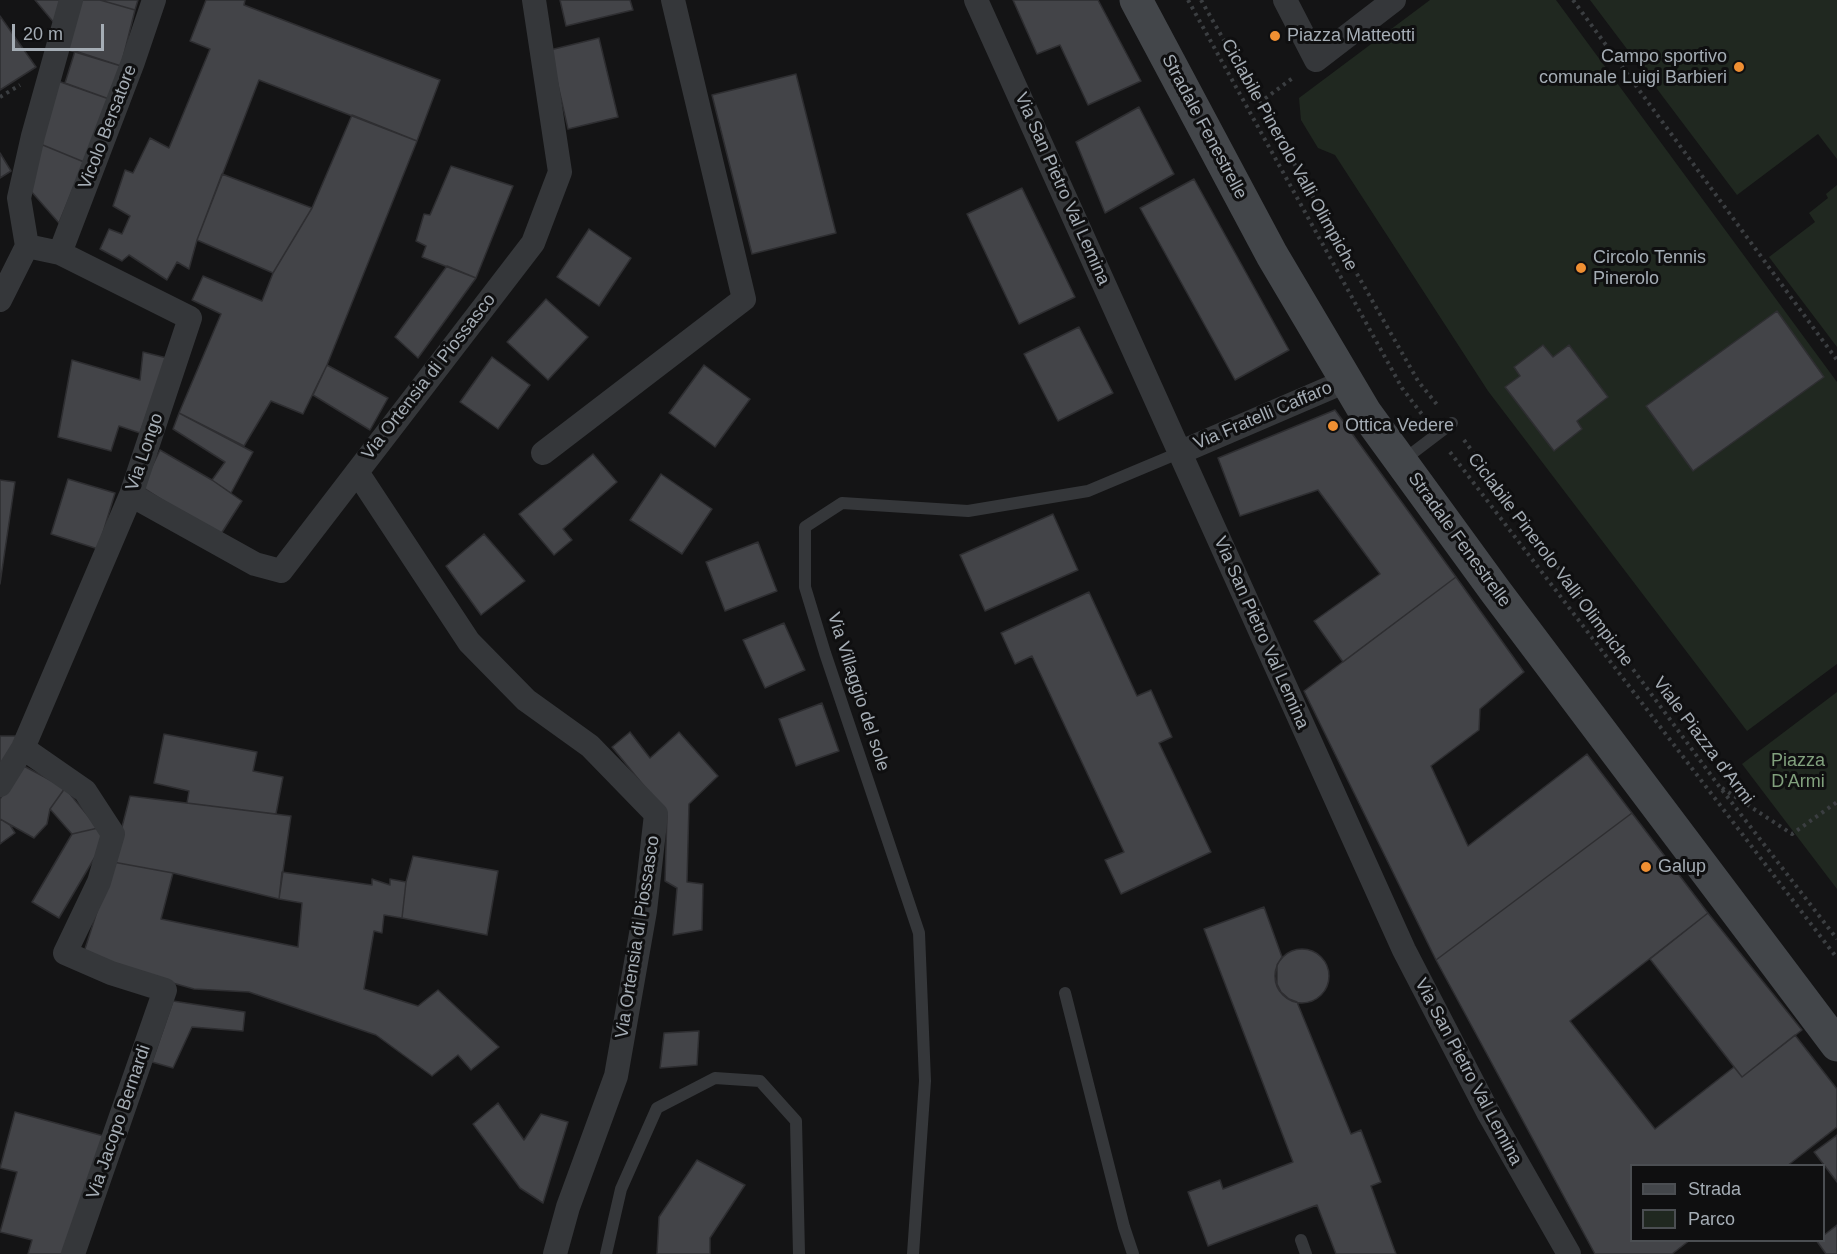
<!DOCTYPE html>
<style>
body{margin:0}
#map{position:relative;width:1837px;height:1254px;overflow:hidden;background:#141415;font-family:Helvetica,sans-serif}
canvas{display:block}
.legend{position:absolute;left:1630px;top:1164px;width:195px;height:78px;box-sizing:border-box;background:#0f0f10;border:2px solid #4b4e52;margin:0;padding:8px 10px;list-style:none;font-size:18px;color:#a5adb5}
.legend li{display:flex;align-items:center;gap:12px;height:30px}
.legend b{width:30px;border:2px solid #4b4e52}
.scale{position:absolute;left:12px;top:24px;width:92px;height:27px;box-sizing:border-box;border:3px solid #a5adb5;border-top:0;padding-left:8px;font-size:18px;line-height:21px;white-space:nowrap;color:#a5adb5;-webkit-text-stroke:4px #0f0f10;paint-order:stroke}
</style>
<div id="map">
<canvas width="1837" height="1254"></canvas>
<ul class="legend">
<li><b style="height:8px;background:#43464a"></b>Strada</li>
<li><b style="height:16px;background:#202820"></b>Parco</li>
</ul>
<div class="scale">20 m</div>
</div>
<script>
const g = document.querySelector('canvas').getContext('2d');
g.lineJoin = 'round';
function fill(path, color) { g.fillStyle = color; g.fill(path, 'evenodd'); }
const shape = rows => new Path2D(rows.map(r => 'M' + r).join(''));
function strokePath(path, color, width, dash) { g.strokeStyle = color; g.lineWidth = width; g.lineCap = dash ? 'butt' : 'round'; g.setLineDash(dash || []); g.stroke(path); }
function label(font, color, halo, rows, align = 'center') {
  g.font = font + ' Helvetica,sans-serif'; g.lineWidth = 6; g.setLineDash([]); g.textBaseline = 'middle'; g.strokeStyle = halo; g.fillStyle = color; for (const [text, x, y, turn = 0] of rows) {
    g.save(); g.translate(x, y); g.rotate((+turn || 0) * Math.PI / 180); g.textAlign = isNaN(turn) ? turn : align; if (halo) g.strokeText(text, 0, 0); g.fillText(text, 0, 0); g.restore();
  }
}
fill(shape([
 [1430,0,1556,0,1837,382,1837,664,1747,731,1488,391,1335,155,1318,148,1301,120,1299,98],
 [1590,0,1837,0,1837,159,1818,134,1737,195],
 [1837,185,1837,347,1769,257,1815,222,1809,213,1828,198,1826,194],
 [1837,692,1837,889,1742,764]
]), '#202820');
const building = shape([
 [35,0,62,0,55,24,35,0],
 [82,0,100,0,135,10,121,66,65,49,82,0],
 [100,0,138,0,135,10,100,0],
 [206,0,245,0,244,5,440,80,417,141,259,80,197,240,189,269,177,262,167,280,129,255,122,261,100,249,109,229,122,234,130,216,113,206,125,170,133,173,150,138,169,148,210,49,190,41,206,0],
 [560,0,630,0,633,10,566,26,560,0],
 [1013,0,1098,0,1141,81,1088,105,1060,45,1037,54,1013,0],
 [0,16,36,67,0,90,0,16],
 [599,38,618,117,568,129,550,50,599,38],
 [75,51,121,66,109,99,65,83,75,51],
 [796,74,836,233,752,254,712,95,796,74],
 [55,80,109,99,84,162,38,143,55,80],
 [1139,107,1174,174,1105,213,1076,142,1139,107],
 [352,115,417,141,327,365,303,414,271,401,244,446,179,413,221,314,192,300,203,276,262,301,273,273,312,208,352,115],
 [38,143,84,162,59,223,30,190,38,143],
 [0,153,11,171,0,178,0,153],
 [451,166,513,186,476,278,422,257,426,246,416,241,424,214,430,215,451,166],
 [222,174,312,208,273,273,197,240,222,174],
 [1194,179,1289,350,1235,380,1140,208,1194,179],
 [1022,188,1075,297,1019,324,967,214,1022,188],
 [589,229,631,258,599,306,557,277,589,229],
 [447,266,476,278,418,358,395,337,447,266],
 [546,299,588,337,548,380,507,342,546,299],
 [1777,311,1824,377,1693,471,1646,406,1777,311],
 [1079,327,1113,393,1058,421,1024,354,1079,327],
 [1543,345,1553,357,1569,345,1608,397,1577,421,1582,429,1554,451,1505,387,1520,376,1514,367,1543,345],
 [143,352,167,358,140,433,119,426,111,451,58,437,72,360,140,380,143,352],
 [492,357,530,385,498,429,460,402,492,357],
 [327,365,388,398,370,430,313,395,327,365],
 [704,365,750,399,715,447,669,413,704,365],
 [1335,410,1456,577,1343,662,1314,621,1380,574,1318,490,1240,516,1218,458,1335,410],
 [179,413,253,452,231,493,212,480,225,462,173,429,179,413],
 [160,450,212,480,242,501,219,537,142,487,160,450],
 [593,454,617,482,563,529,572,540,554,555,519,514,593,454],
 [661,474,712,509,682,554,630,520,661,474],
 [68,479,115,493,98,549,51,534,68,479],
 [0,480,15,482,0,584,0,480],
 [1053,514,1078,570,985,611,960,555,1053,514],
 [484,534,525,581,481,615,446,566,484,534],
 [758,542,777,591,725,611,706,562,758,542],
 [1456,577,1524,672,1480,709,1479,730,1431,766,1468,846,1587,754,1632,813,1436,960,1304,691,1456,577],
 [1089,592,1137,696,1151,690,1172,737,1159,743,1211,852,1121,894,1105,860,1124,852,1032,656,1015,664,1001,633,1089,592],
 [784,623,805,670,765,688,743,640,784,623],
 [822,703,839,751,796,766,779,719,822,703],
 [630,732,650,758,679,732,718,776,689,804,687,882,703,884,702,930,673,935,677,888,665,881,667,814,612,747,630,732],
 [164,734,257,752,253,771,283,777,276,814,187,803,189,791,154,783,164,734],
 [0,736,19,736,0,775,0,736],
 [22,765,65,788,50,809,47,824,34,838,0,819,0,799,22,765],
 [65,788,98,828,72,834,50,809,65,788],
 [130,796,291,816,279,899,173,873,113,862,130,796],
 [1632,813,1708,913,1570,1021,1655,1129,1734,1067,1742,1077,1795,1035,1837,1089,1837,1127,1787,1166,1632,1166,1632,1240,1690,1240,1672,1254,1595,1254,1436,960,1632,813],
 [0,819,10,825,15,833,0,844,0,819],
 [98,828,105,840,59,918,32,902,72,834,98,828],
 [413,856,498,871,487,935,402,918,406,882,413,856],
 [113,862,173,873,161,919,298,947,302,903,279,899,282,872,372,885,372,879,390,885,390,879,406,882,402,918,384,915,382,933,374,931,364,989,418,1006,438,990,499,1047,471,1070,458,1055,432,1076,376,1035,249,992,194,989,137,973,84,952,113,862],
 [1264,907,1282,957,1277,965,1277,984,1281,992,1289,999,1297,1002,1351,1134,1361,1130,1381,1182,1371,1186,1396,1254,1336,1254,1317,1205,1208,1246,1188,1192,1220,1180,1223,1189,1293,1162,1204,929,1264,907],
 [1708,913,1802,1030,1742,1077,1650,959,1708,913],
 '1275 976a27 27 0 1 1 54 0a27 27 0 1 1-54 0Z',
 [173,1001,245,1012,243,1031,192,1027,173,1068,152,1062,173,1001],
 [699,1031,697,1065,660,1068,664,1033,699,1031],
 [498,1103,524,1140,541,1114,568,1122,543,1203,520,1188,473,1124,498,1103],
 [15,1112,111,1138,72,1254,28,1254,32,1240,0,1232,17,1172,0,1168,15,1112],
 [1837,1135,1837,1182,1814,1152,1837,1135],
 [697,1160,745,1185,710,1238,710,1254,657,1254,659,1217,697,1160],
 [1837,1225,1837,1254,1826,1254,1816,1240,1824,1240,1824,1235,1837,1225]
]);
fill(building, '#434448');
strokePath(building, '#2e2e31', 1.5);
strokePath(shape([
 [1188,0,1402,388,1424,417],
 [1201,0,1418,381,1439,407],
 [1573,0,1837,360],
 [0,97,20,85],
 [1259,103,1294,77],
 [1464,440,1719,786,1837,939],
 [1450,452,1837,958],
 [1722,788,1792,834,1837,802]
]), '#3b3e41', 4, [3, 4.5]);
strokePath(shape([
 [1402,461,1452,423],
 [1065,993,1124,1227,1133,1254],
 [1301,1240,1306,1254],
 [606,1254,621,1189,657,1108,715,1078,760,1081,796,1121,799,1254],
 [913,1254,925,1081,919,933,825,653,805,587,805,527,842,503,968,511,1088,491,1181,452]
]), '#35373a', 12);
strokePath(shape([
 [976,0,1404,950,1488,1112,1569,1254],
 [1285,0,1316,60,1394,0],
 [60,253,133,62,154,0],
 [0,300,27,246,19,198,33,136,71,0],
 [1181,452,1346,381],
 [543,453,744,299,673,0],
 [357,472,469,642,526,700,590,746,656,814,645,911,616,1076,568,1207,555,1254],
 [131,495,255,564,281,571,533,243,560,172,534,0],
 [23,748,85,791,113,834,99,882,65,953,111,973,165,990,73,1254],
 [0,785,23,748,131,495,190,318,60,253,27,246]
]), '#35373a', 24);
strokePath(shape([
 [1136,0,1272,255,1365,412,1496,592,1837,1045]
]), '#43464a', 33);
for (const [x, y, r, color] of [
 [1275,36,6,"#ef8f32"],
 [1739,67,6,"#ef8f32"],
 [1581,268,6,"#ef8f32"],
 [1333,426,6,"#ef8f32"],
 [1646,867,6,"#ef8f32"]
]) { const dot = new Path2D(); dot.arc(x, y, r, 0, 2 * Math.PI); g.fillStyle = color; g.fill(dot); strokePath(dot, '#0f0f10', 2); }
label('18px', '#a5adb5', '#0f0f10', [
 ["Piazza Matteotti",1287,36],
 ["Campo sportivo",1727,57,"right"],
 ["comunale Luigi Barbieri",1727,78,"right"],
 ["Circolo Tennis",1593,258],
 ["Pinerolo",1593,279],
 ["Ottica Vedere",1345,426],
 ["Galup",1658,867]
], 'left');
label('18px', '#a5adb5', '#0f0f10', [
 ["Vicolo Bersatore",108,127,-69],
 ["Stradale Fenestrelle",1204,127,62],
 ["Ciclabile Pinerolo Valli Olimpiche",1289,155,61],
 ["Via San Pietro Val Lemina",1062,189,66],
 ["Via Ortensia di Piossasco",429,377,-52],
 ["Via Fratelli Caffaro",1263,416,-23],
 ["Via Longo",145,452,-71],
 ["Stradale Fenestrelle",1459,540,54],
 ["Ciclabile Pinerolo Valli Olimpiche",1550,560,53],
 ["Via San Pietro Val Lemina",1261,633,66],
 ["Via Villaggio del sole",858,692,72],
 ["Viale Piazza d'Armi",1703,741,53],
 ["Via Ortensia di Piossasco",638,937,-81],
 ["Via San Pietro Val Lemina",1468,1072,62],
 ["Via Jacopo Bernardi",119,1122,-71]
]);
label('18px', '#81a07d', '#0f0f10', [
 ["Piazza",1798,761],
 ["D'Armi",1798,782]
]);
</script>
